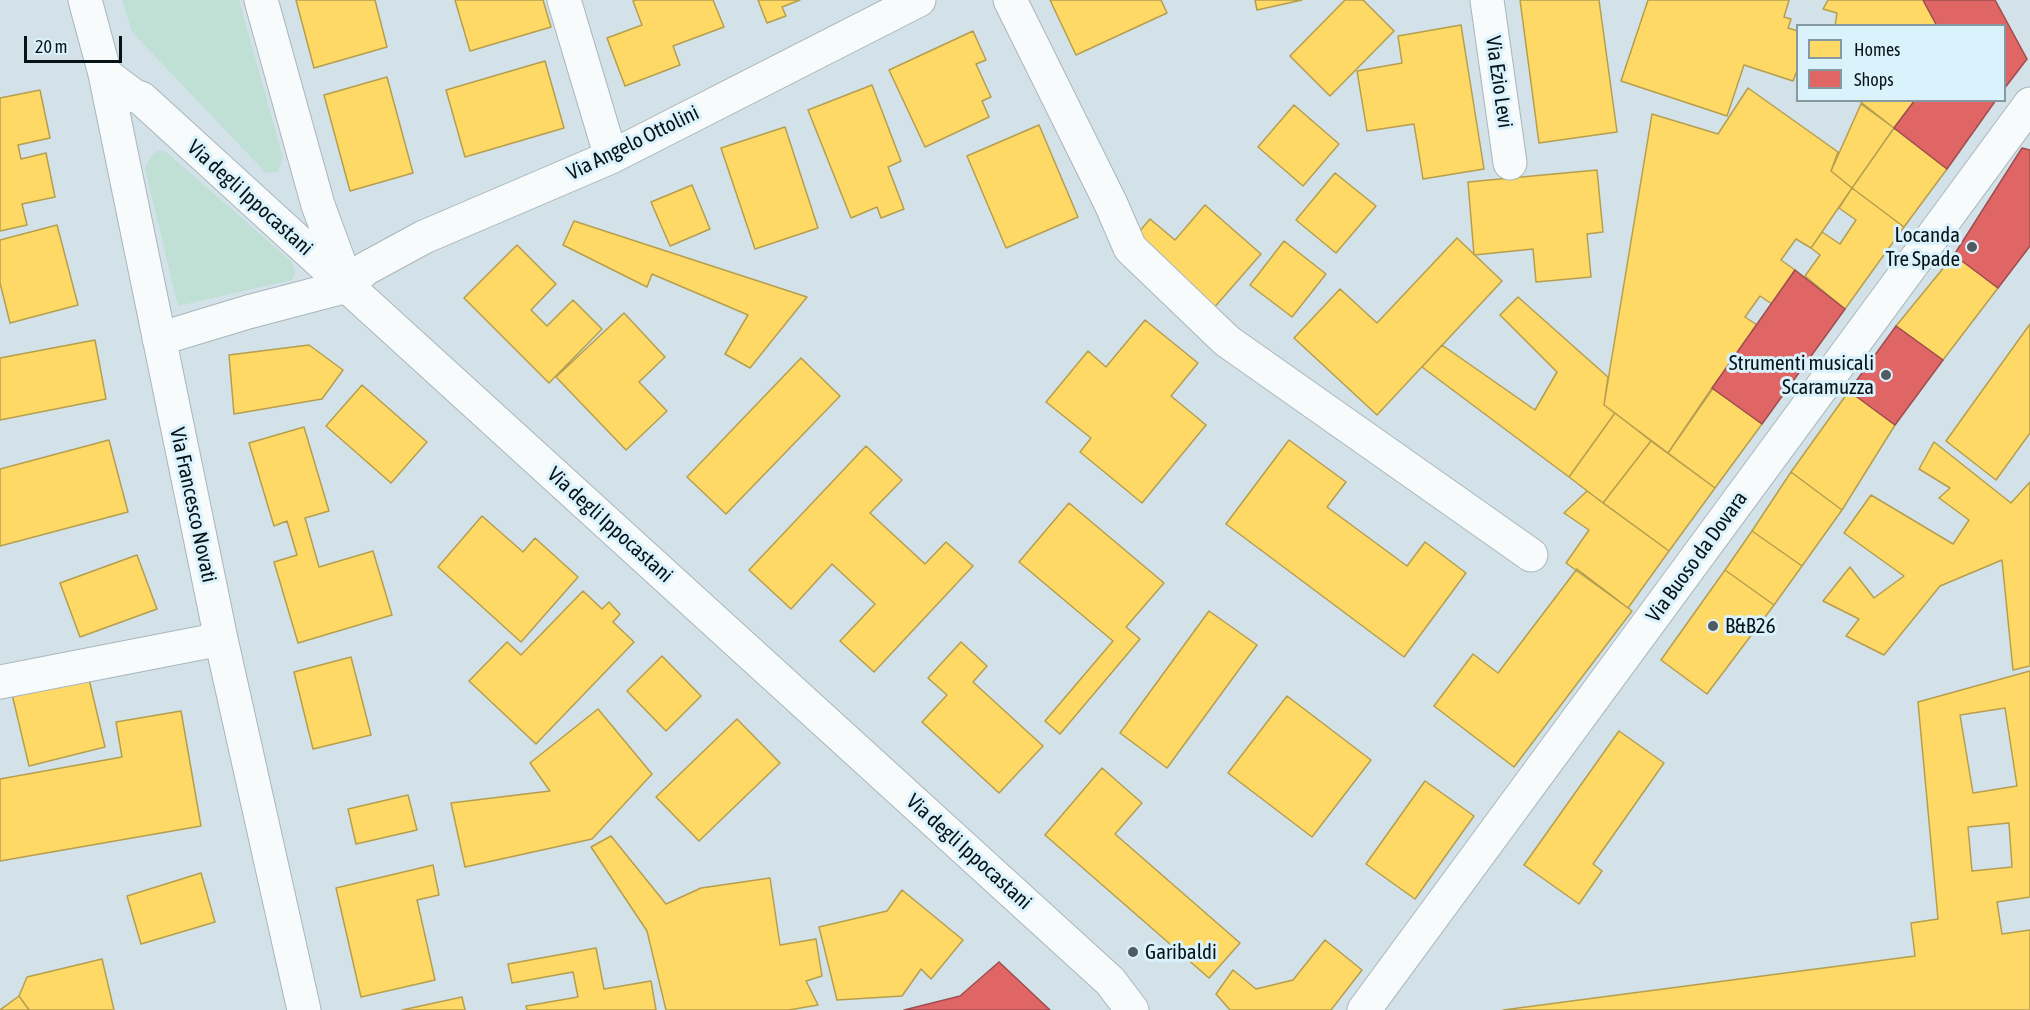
<!DOCTYPE html>
<style>
body{margin:0}
#map{position:relative;width:2030px;height:1010px;overflow:hidden;background:#d2e2e8;font-family:"Asap Condensed",sans-serif}
canvas{display:block}
.legend{position:absolute;left:1796px;top:24px;width:210px;height:78px;box-sizing:border-box;background:#daf2fc;border:2px solid #8699a0;margin:0;padding:8px 10px;list-style:none;font-size:18px;color:#081317}
.legend li{display:flex;align-items:center;gap:12px;height:30px}
.legend b{width:30px;border:2px solid #8699a0}
.scale{position:absolute;left:24px;top:36px;width:98px;height:27px;box-sizing:border-box;border:3px solid #081317;border-top:0;padding-left:8px;font-size:18px;line-height:21px;white-space:nowrap;color:#081317;-webkit-text-stroke:4px #daf2fc;paint-order:stroke}
</style>
<div id="map">
<canvas width="2030" height="1010"></canvas>
<ul class="legend">
<li><b style="height:16px;background:#ffd966"></b>Homes</li>
<li><b style="height:16px;background:#e06666"></b>Shops</li>
</ul>
<div class="scale">20 m</div>
</div>
<script>
const g = document.querySelector('canvas').getContext('2d');
g.lineJoin = 'round';
function fill(path, color) { g.fillStyle = color; g.fill(path, 'evenodd'); }
const shape = rows => new Path2D(rows.map(r => 'M' + r).join(''));
function strokePath(path, color, width, dash) { g.strokeStyle = color; g.lineWidth = width; g.lineCap = dash ? 'butt' : 'round'; g.setLineDash(dash || []); g.stroke(path); }
function label(font, color, halo, rows, align = 'center') {
  g.font = font + ' "Asap Condensed",sans-serif'; g.lineWidth = 6; g.setLineDash([]); g.textBaseline = 'middle'; g.strokeStyle = halo; g.fillStyle = color; for (const [text, x, y, turn = 0] of rows) {
    g.save(); g.translate(x, y); g.rotate((+turn || 0) * Math.PI / 180); g.textAlign = isNaN(turn) ? turn : align; if (halo) g.strokeText(text, 0, 0); g.fillText(text, 0, 0); g.restore();
  }
}
fill(shape([
 [122,0,239,0,283,158,278,172,266,173,132,32],
 [157,151,165,151,292,262,295,272,292,280,178,306,145,169,149,159]
]), '#c0e0d6');
const homes = shape([
 [296,0,375,0,387,47,314,68,296,0],
 [455,0,543,0,551,27,470,51,455,0],
 [636,0,713,0,724,27,673,46,680,65,625,86,607,38,642,25,633,1,636,0],
 [758,0,800,0,782,7,786,16,767,23,758,0],
 [1050,0,1161,0,1167,13,1076,55,1050,0],
 [1255,0,1302,0,1257,10,1255,0],
 [1345,0,1363,0,1394,31,1330,96,1290,56,1345,0],
 [1520,0,1599,0,1617,132,1539,143,1520,0],
 [1648,0,1789,0,1784,17,1791,19,1788,28,1798,31,1798,68,1793,81,1744,65,1727,116,1621,81,1648,0],
 [1828,0,1923,0,1937,26,1835,26,1837,13,1823,9,1828,0],
 [1461,25,1484,169,1423,179,1414,124,1367,131,1357,71,1402,63,1398,36,1461,25],
 [973,31,986,60,976,64,991,97,982,101,989,117,925,147,889,70,973,31],
 [545,61,564,128,465,157,446,90,545,61],
 [387,77,413,173,350,191,324,95,387,77],
 [872,85,901,161,888,167,904,209,881,218,877,207,851,218,808,110,872,85],
 [1748,88,1838,152,1831,171,1852,188,1811,248,1796,239,1781,260,1795,270,1772,304,1760,296,1745,317,1757,325,1668,453,1604,405,1652,114,1718,134,1748,88],
 [40,90,50,138,18,145,21,159,46,153,55,197,22,204,27,225,0,231,0,98,40,90],
 [1858,100,1915,100,1894,128,1858,100],
 [1861,104,1894,128,1852,188,1831,171,1861,104],
 [1294,105,1339,144,1303,186,1258,147,1294,105],
 [1039,125,1078,217,1006,248,967,156,1039,125],
 [785,127,818,228,755,249,721,148,785,127],
 [1894,128,1947,169,1904,227,1852,188,1894,128],
 [1597,170,1603,232,1587,234,1591,277,1536,282,1533,249,1474,255,1468,182,1597,170],
 [1335,173,1376,206,1336,253,1296,220,1335,173],
 [692,185,710,229,670,246,651,202,692,185],
 [1852,188,1904,227,1845,309,1805,276,1820,255,1811,248,1822,232,1840,244,1856,220,1839,208,1852,188],
 [1205,205,1261,254,1212,310,1132,240,1150,219,1175,240,1205,205],
 [574,221,807,297,750,368,725,354,748,315,652,274,647,287,563,245,574,221],
 [57,225,78,305,10,323,0,283,0,240,57,225],
 [1457,238,1502,281,1377,415,1294,338,1340,289,1377,323,1457,238],
 [1284,241,1326,274,1292,317,1250,285,1284,241],
 [517,245,556,284,531,310,547,326,573,300,602,329,549,383,464,298,517,245],
 [1954,255,1998,288,1943,360,1896,326,1954,255],
 [1518,297,1608,377,1604,405,1615,413,1569,477,1422,367,1442,345,1535,410,1557,372,1500,315,1518,297],
 [624,313,665,357,639,382,667,411,626,450,556,377,624,313],
 [1145,320,1198,363,1171,396,1206,425,1142,503,1080,452,1091,438,1046,402,1088,351,1106,367,1145,320],
 [2030,324,2030,433,1996,480,1946,441,2030,324],
 [95,340,106,399,0,420,0,358,95,340],
 [309,345,343,370,322,399,234,414,229,355,309,345],
 [801,358,840,396,726,514,687,477,801,358],
 [362,385,427,442,391,483,326,426,362,385],
 [1712,388,1762,424,1715,488,1668,453,1712,388],
 [1849,391,1895,425,1842,510,1791,472,1849,391],
 [1615,413,1651,441,1603,503,1569,477,1615,413],
 [304,427,329,511,305,518,319,567,373,551,392,615,298,643,274,562,297,555,287,521,274,526,249,443,304,427],
 [109,440,128,512,0,546,0,469,109,440],
 [1289,440,1346,482,1327,507,1407,566,1425,542,1466,573,1404,657,1226,524,1289,440],
 [1651,441,1715,488,1669,551,1603,503,1651,441],
 [1934,442,2011,503,2030,482,2030,666,2013,670,2002,560,1940,586,1884,655,1846,636,1859,619,1823,601,1850,567,1874,598,1904,576,1844,533,1871,495,1953,544,1969,520,1939,498,1950,488,1919,469,1934,442],
 [866,446,902,480,870,513,925,564,946,542,973,566,874,672,840,641,875,604,832,564,791,609,749,570,866,446],
 [1791,472,1842,510,1802,566,1752,531,1791,472],
 [1587,491,1669,551,1628,608,1566,563,1589,530,1564,513,1587,491],
 [1069,503,1164,583,1126,627,1140,639,1060,734,1045,721,1113,641,1019,562,1069,503],
 [482,516,523,552,535,538,578,577,521,642,438,567,482,516],
 [1752,531,1802,566,1774,605,1725,570,1752,531],
 [137,555,157,609,80,637,60,583,137,555],
 [1577,569,1632,611,1514,767,1434,706,1473,654,1498,673,1577,569],
 [1725,570,1774,605,1707,694,1661,660,1725,570],
 [583,591,602,609,609,602,620,614,613,622,634,642,536,744,469,681,507,642,521,655,583,591],
 [1209,611,1257,645,1167,768,1120,733,1209,611],
 [961,642,987,666,973,682,1043,746,999,793,922,722,947,695,928,678,961,642],
 [662,656,701,696,666,731,627,691,662,656],
 [351,657,371,735,313,749,294,672,351,657],
 [2030,671,2030,897,1997,902,2002,934,2030,930,2030,1010,1503,1010,1915,956,1911,923,1938,919,1918,702,2030,671],
 [2005,708,2017,786,1973,793,1960,715,2005,708],
 [2009,823,2012,867,1972,871,1968,827,2009,823],
 [88,675,105,747,29,766,12,694,88,675],
 [1287,696,1371,760,1312,837,1228,773,1287,696],
 [598,709,652,774,592,839,465,867,451,803,550,791,530,763,598,709],
 [181,711,201,826,0,861,0,779,122,757,116,722,181,711],
 [737,719,780,763,699,841,656,797,737,719],
 [1619,731,1664,763,1593,864,1602,871,1579,904,1524,865,1619,731],
 [1102,768,1142,803,1115,834,1240,943,1209,978,1045,835,1102,768],
 [1425,781,1474,816,1415,899,1366,864,1425,781],
 [408,795,417,830,356,844,348,809,408,795],
 [611,836,666,904,701,888,770,878,780,945,816,939,822,976,806,981,818,1005,789,1010,666,1010,647,931,591,847,611,836],
 [433,865,439,895,417,900,435,980,361,997,336,888,433,865],
 [201,873,215,922,141,944,127,896,201,873],
 [902,890,963,940,931,979,921,969,902,996,837,1000,819,927,887,911,902,890],
 [1325,940,1362,970,1331,1010,1230,1010,1216,994,1233,970,1256,989,1293,980,1325,940],
 [596,948,604,989,651,981,656,1010,527,1010,526,1006,578,997,573,972,512,983,508,964,596,948],
 [102,959,114,1010,29,1010,19,996,27,977,102,959],
 [19,996,29,1010,0,1010,19,996],
 [462,997,465,1010,402,1010,462,997]
]);
fill(homes, '#ffd966');
strokePath(homes, '#b59e4e', 1.5);
const shops = shape([
 [1923,0,1995,0,2027,59,2004,89,2004,26,1937,26,1923,0],
 [1915,100,1996,100,1947,169,1894,128,1915,100],
 [2022,148,2030,150,2030,246,1998,288,1954,255,2022,148],
 [1795,270,1845,309,1762,424,1712,388,1795,270],
 [1896,326,1943,360,1895,425,1849,391,1896,326],
 [999,962,1050,1010,904,1010,960,996,999,962]
]);
fill(shops, '#e06666');
strokePath(shops, '#9f4d4e', 1.5);
const minor = shape([
 [85,0,105,74,221,639,304,1010],
 [261,0,318,205,346,281],
 [564,0,611,157],
 [1010,0,1111,204,1130,248,1227,341,1531,555],
 [1487,0,1510,163],
 [105,74,134,96,141,98,347,286,1110,981,1132,1010],
 [159,339,248,312,347,286,365,269,424,237,611,157,919,0],
 [0,682,221,639],
 [1364,1010,2030,104]
]);
strokePath(minor, '#a9b6bb', 35);
strokePath(minor, '#f8fbfc', 33);
for (const [x, y, r, color] of [
 [1972,247,6,"#4f5b60"],
 [1886,375,6,"#4f5b60"],
 [1713,626,6,"#4f5b60"],
 [1133,952,6,"#4f5b60"]
]) { const dot = new Path2D(); dot.arc(x, y, r, 0, 2 * Math.PI); g.fillStyle = color; g.fill(dot); strokePath(dot, '#daf2fc', 2); }
label('21px', '#081317', '#daf2fc', [
 ["Via Ezio Levi",1499,82,82],
 ["Via Angelo Ottolini",633,143,-26],
 ["Via degli Ippocastani",250,198,42],
 ["Via Francesco Novati",193,505,78],
 ["Via degli Ippocastani",610,525,42],
 ["Via Buoso da Dovara",1697,557,-54],
 ["Via degli Ippocastani",969,852,42]
]);
label('21px', '#081317', '#daf2fc', [
 ["Locanda",1960,235],
 ["Tre Spade",1960,259],
 ["Strumenti musicali",1874,363],
 ["Scaramuzza",1874,387],
 ["B&B26",1725,626,"left"],
 ["Garibaldi",1145,952,"left"]
], 'right');
</script>
